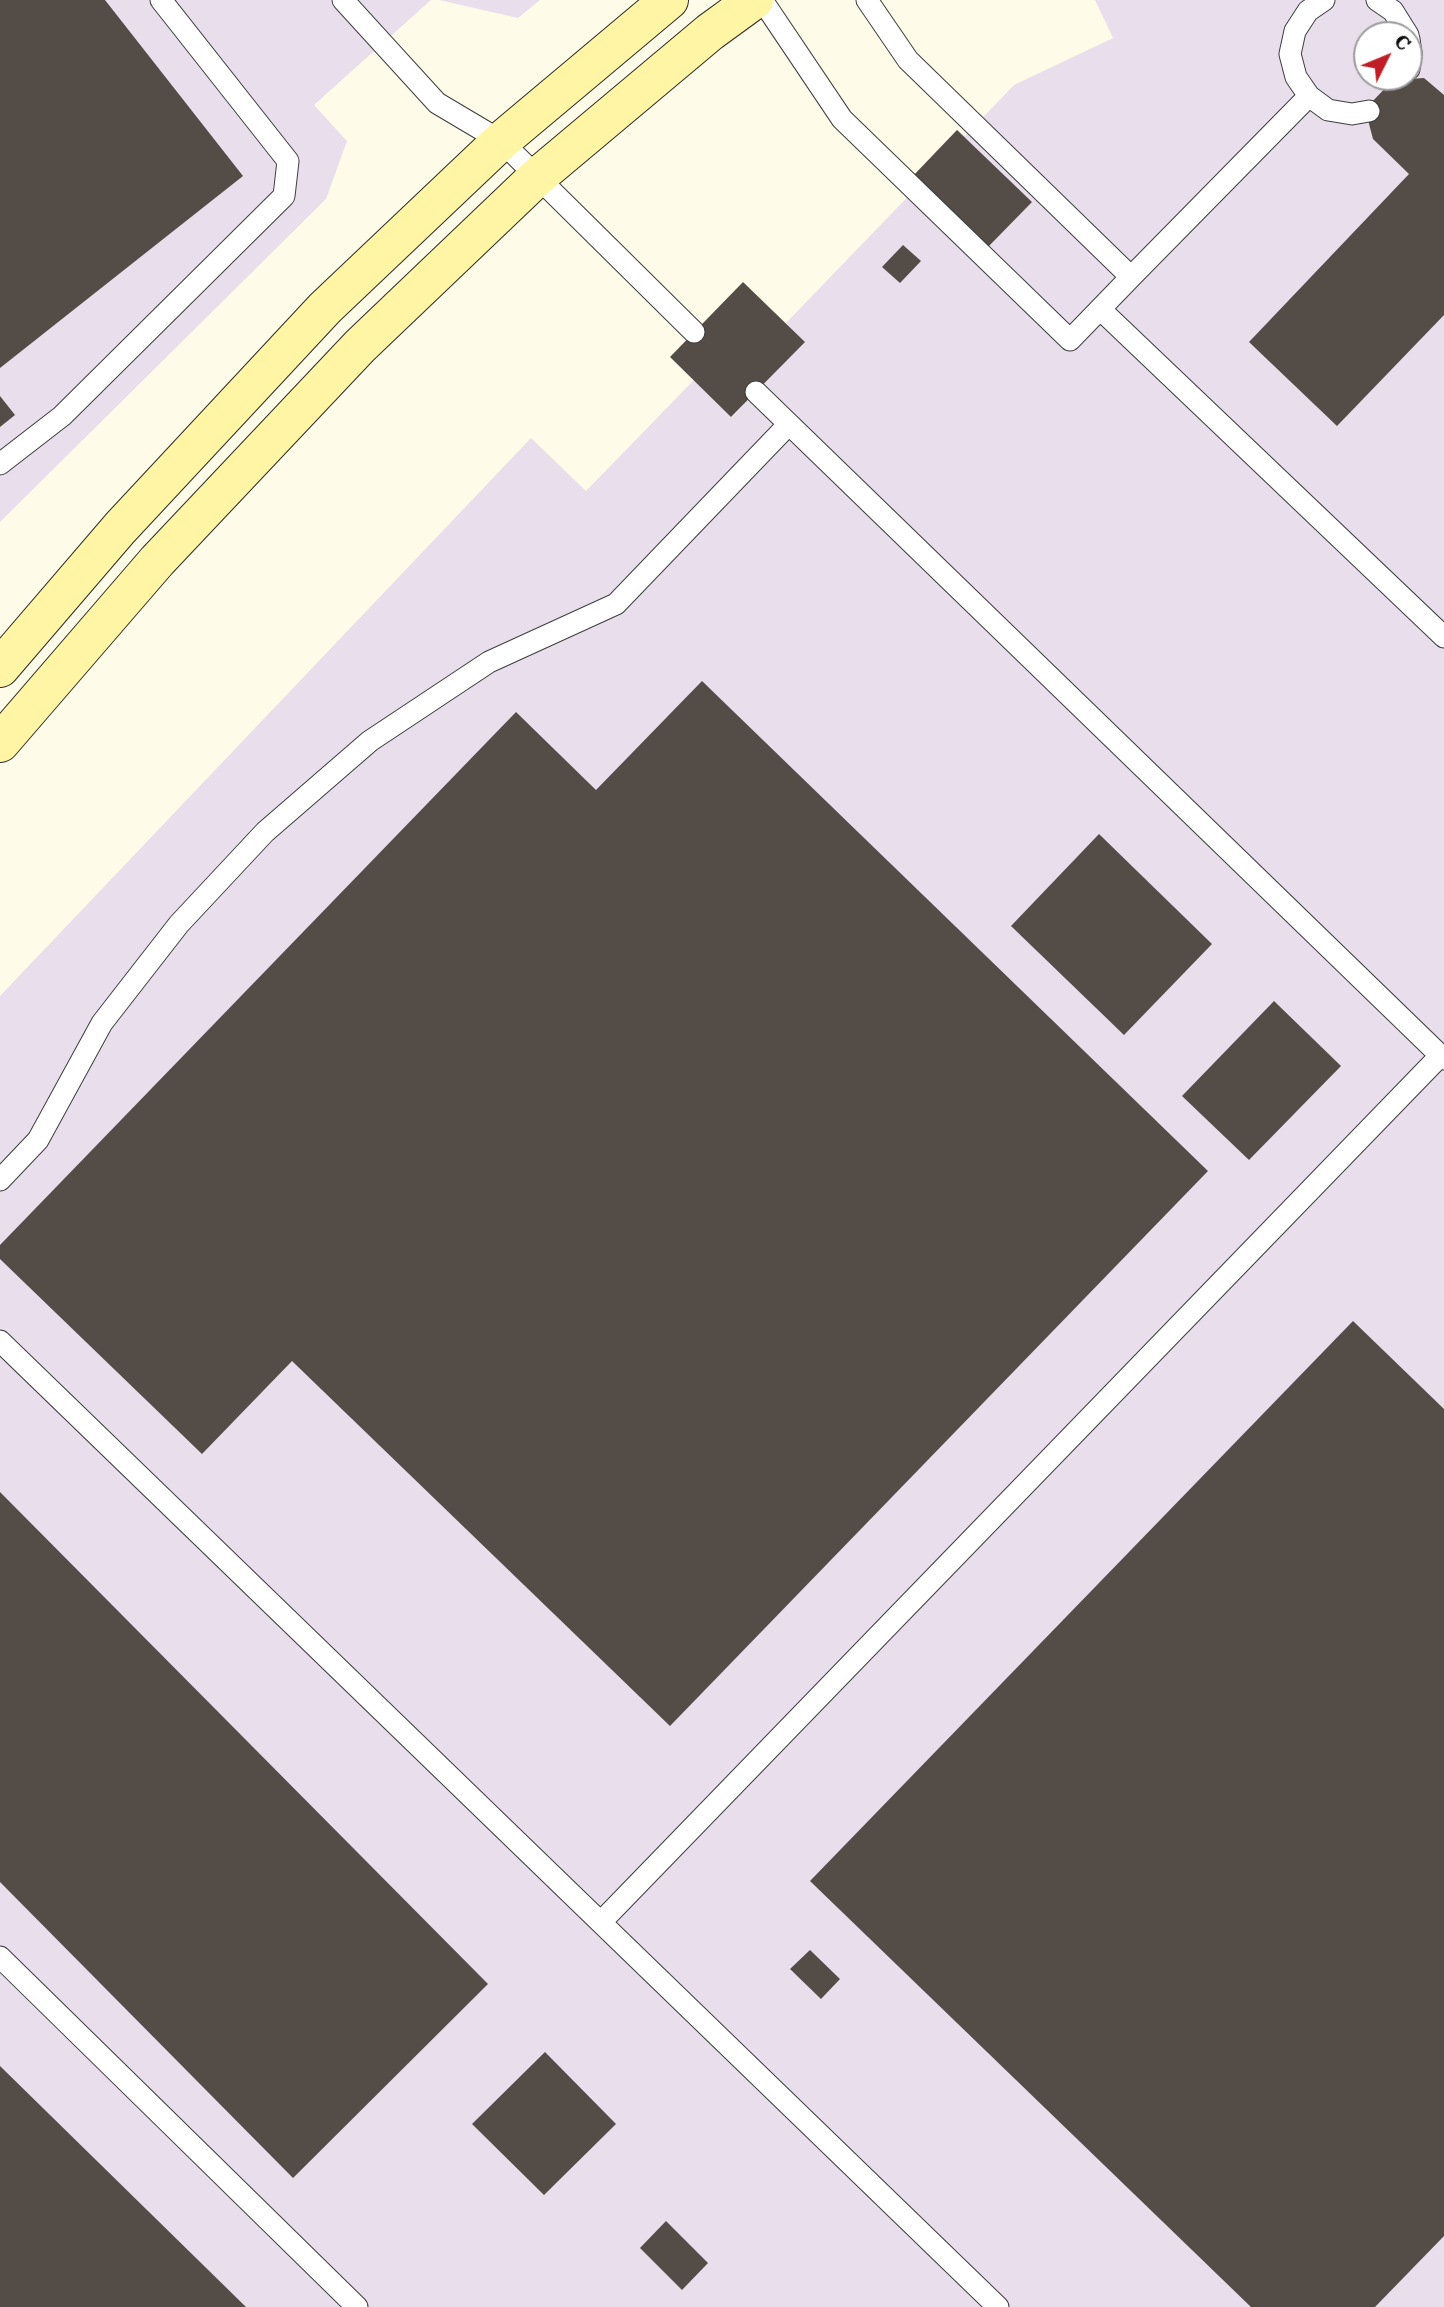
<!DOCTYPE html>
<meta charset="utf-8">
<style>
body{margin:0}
#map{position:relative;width:1444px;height:2307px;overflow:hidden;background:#fffbe9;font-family:"Roboto Serif",serif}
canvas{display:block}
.north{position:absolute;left:1353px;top:21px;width:70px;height:70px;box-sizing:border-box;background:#fff;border:2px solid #9d9d9d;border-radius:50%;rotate:47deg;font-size:19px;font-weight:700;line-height:28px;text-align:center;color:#0b0b0b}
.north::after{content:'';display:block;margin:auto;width:24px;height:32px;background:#bf1e26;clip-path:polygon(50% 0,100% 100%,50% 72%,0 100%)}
</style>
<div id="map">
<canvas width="1444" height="2307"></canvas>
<div class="north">С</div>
</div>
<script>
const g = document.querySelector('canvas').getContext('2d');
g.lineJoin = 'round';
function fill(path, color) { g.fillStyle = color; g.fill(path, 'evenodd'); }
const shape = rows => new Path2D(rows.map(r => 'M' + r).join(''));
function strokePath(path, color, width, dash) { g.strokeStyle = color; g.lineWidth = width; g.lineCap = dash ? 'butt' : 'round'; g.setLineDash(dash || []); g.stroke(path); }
fill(shape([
 [0,0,431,0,314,105,347,141,326,199,0,522],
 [439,0,540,0,518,18],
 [1095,0,1444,0,1444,2307,0,2307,0,996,531,438,586,491,694,380,732,417,804,342,786,323,920,184,912,177,957,130,965,136,1014,85,1113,38],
 [1367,35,1409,35,1409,77,1367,77]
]), '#e9deeb');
fill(shape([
 [0,0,105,0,243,176,0,368],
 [1424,78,1444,95,1444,315,1337,426,1249,342,1409,174,1373,139,1368,120,1370,104,1393,80],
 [957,130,1032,202,987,248,912,177],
 [903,245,921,261,900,283,882,267],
 [743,282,805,342,731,417,670,357],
 [0,396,15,415,0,427],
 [702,681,1208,1171,670,1726,292,1361,202,1454,0,1259,0,1245,516,712,596,790],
 [1099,834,1212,944,1124,1035,1011,926],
 [1274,1001,1341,1066,1249,1160,1182,1096],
 [1353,1321,1444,1409,1444,2236,1375,2307,1251,2307,810,1881],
 [0,1492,488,1984,293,2178,0,1882],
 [810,1950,840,1979,821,1999,790,1969],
 [545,2052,616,2124,544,2195,472,2124],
 [0,2066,246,2307,0,2307],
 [666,2221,708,2263,682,2290,640,2248]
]), '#544c47');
const service = shape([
 [343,0,437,103,501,141,694,332],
 [762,0,842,119,1070,340,1131,277,908,60,867,0],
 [1324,0,1308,11,1295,31,1290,54,1296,77,1309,96,1328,110,1352,114,1369,111],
 [1377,0,1393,11,1408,35],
 [1409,39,1411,53,1409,69],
 [1131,277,1309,96],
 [1100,309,1444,637],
 [756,392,1444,1059],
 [0,464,62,416,284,196,288,161,161,0],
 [0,1180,38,1140,102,1023,179,924,265,832,370,741,489,662,616,604,789,424],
 [0,1341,998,2307],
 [601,1922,1441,1055],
 [0,1957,357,2307]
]);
const secondary = shape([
 [0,668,120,528,325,308,501,141,669,0],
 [0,743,157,561,360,346,536,178,710,32,754,0]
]);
strokePath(service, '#3e3e3e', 23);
strokePath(secondary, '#2d2d2d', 40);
strokePath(service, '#fff', 21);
strokePath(secondary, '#fff5a4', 38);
</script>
